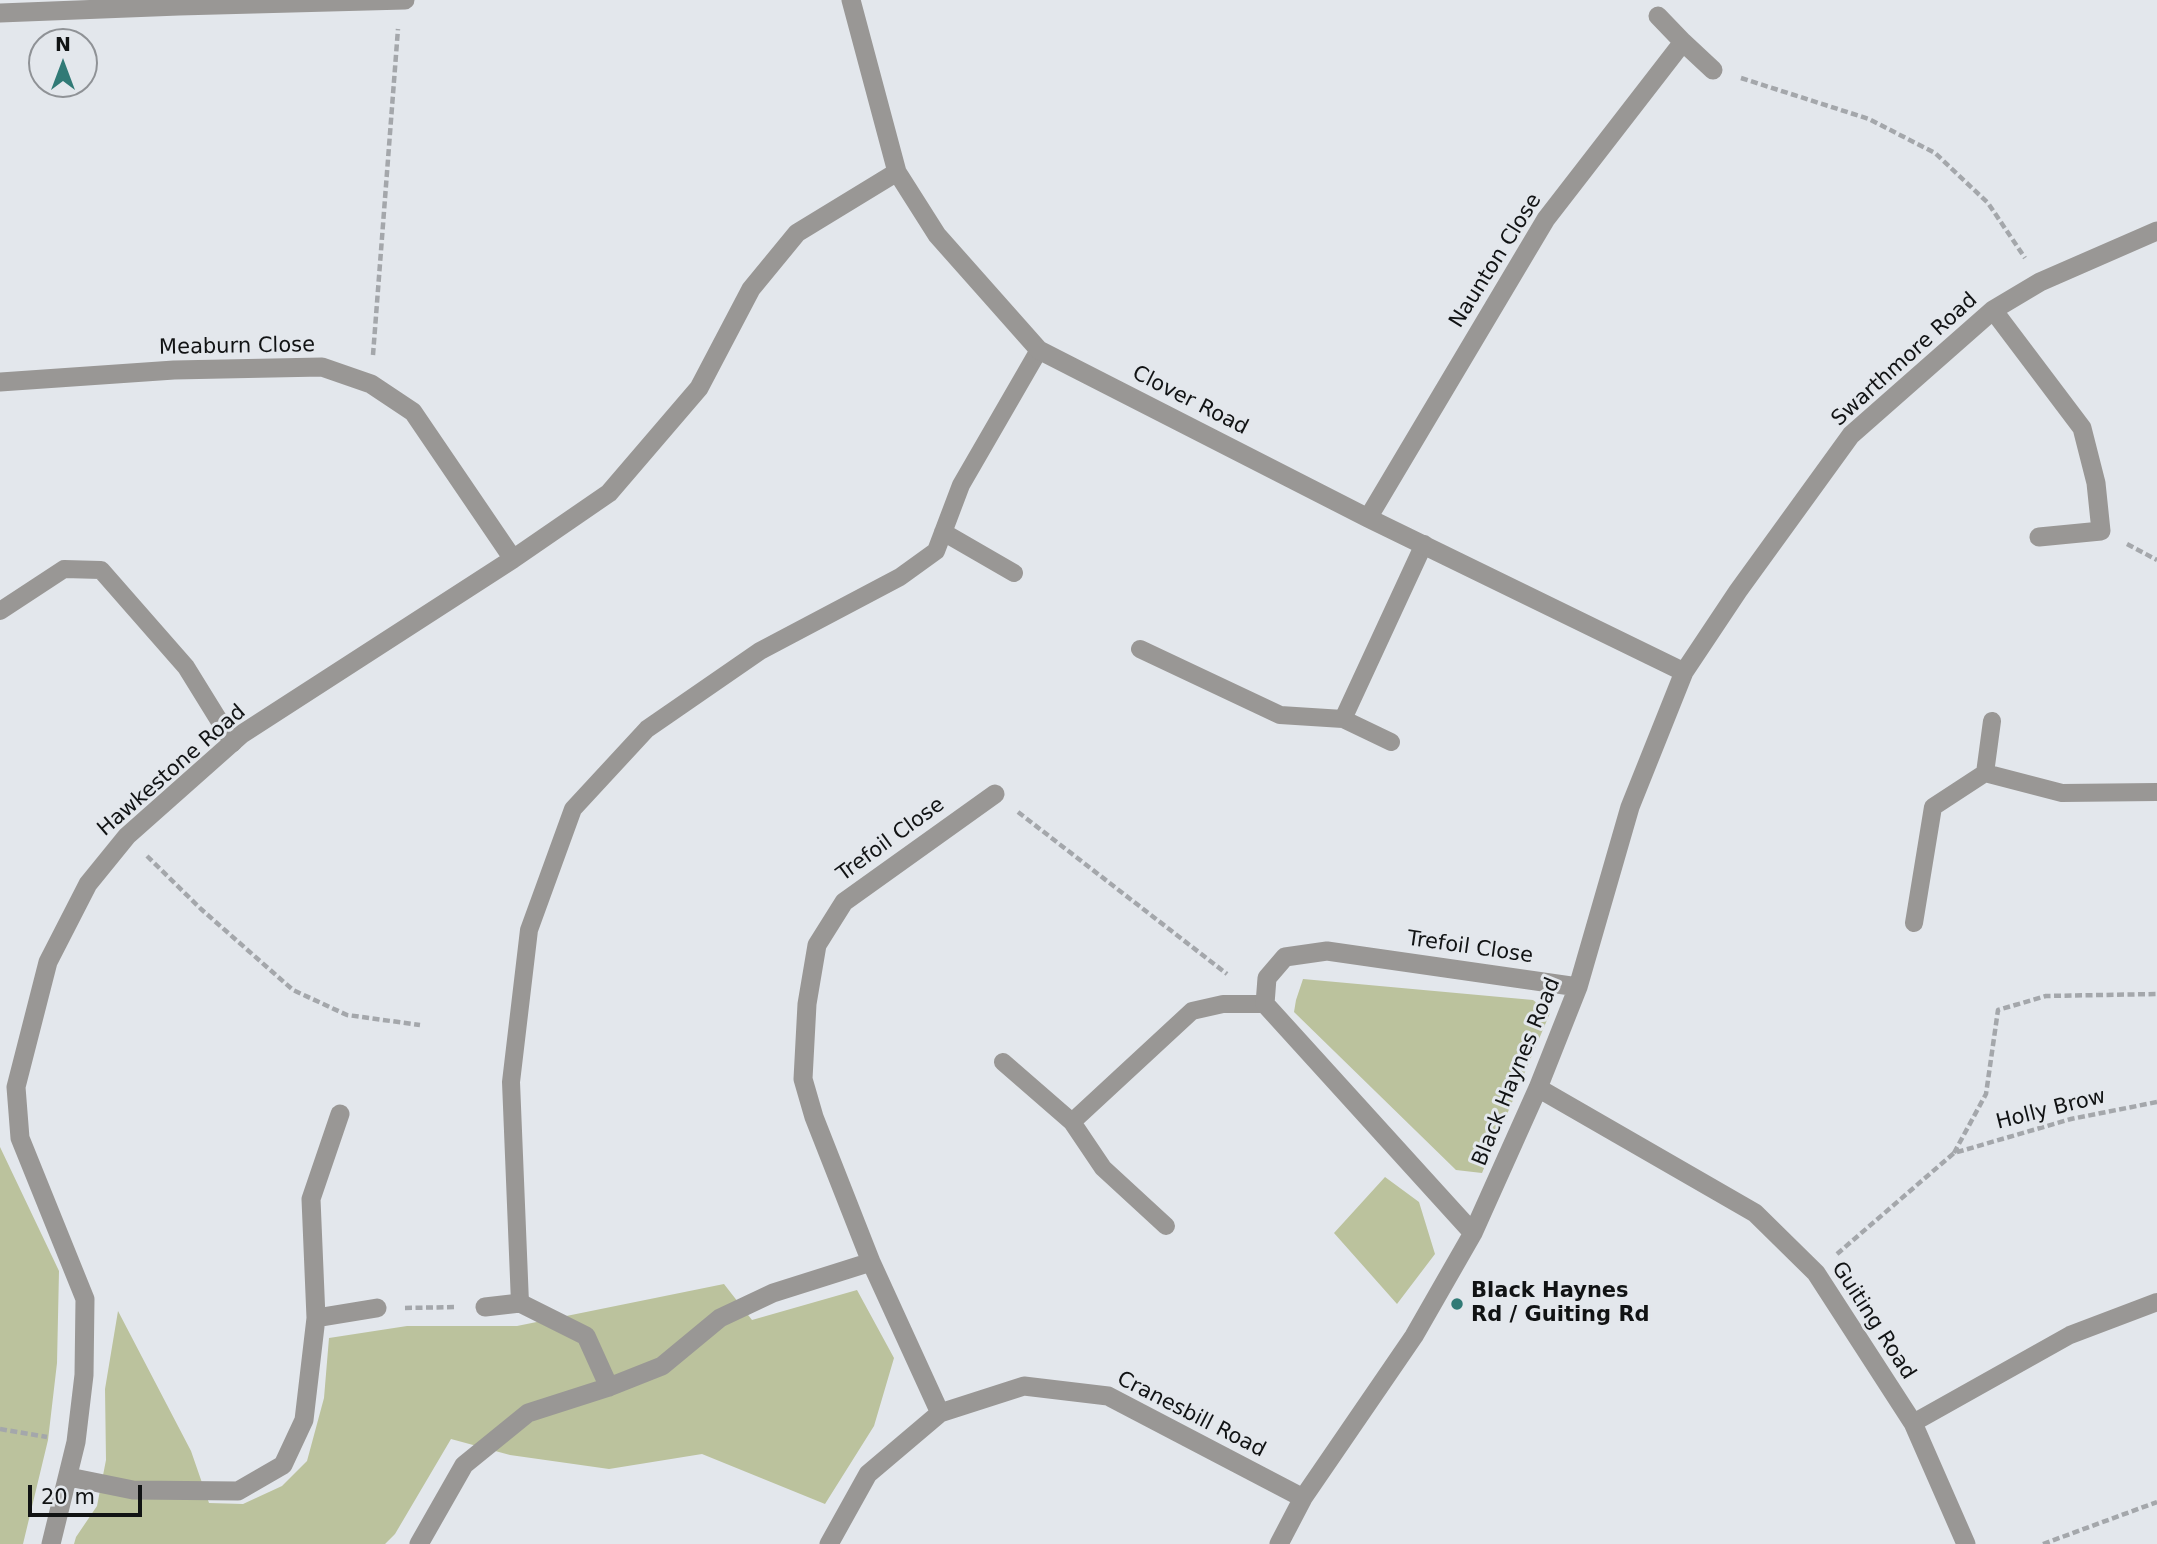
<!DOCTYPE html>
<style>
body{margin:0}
#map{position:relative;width:2157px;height:1544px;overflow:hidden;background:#e3e7ec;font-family:"DejaVu Sans",sans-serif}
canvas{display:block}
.north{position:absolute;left:28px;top:28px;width:70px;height:70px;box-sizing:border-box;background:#e3e7ec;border:2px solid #8f9296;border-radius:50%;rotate:0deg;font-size:19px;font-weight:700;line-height:28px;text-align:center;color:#111314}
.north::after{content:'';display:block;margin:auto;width:24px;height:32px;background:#317a76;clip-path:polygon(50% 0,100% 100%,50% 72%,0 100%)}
.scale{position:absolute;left:28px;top:1485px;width:114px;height:32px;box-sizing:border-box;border:4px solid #111314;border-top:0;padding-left:9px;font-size:21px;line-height:24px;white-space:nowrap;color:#111314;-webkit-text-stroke:5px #e3e7ec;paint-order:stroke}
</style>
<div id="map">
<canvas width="2157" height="1544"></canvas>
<div class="north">N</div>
<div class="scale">20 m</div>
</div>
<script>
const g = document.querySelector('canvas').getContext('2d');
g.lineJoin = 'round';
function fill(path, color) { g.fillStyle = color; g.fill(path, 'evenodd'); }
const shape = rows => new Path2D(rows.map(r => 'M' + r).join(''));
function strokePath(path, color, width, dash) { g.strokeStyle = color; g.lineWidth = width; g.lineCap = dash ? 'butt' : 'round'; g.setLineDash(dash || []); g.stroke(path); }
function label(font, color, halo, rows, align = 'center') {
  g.font = font + ' "DejaVu Sans",sans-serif'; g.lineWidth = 6; g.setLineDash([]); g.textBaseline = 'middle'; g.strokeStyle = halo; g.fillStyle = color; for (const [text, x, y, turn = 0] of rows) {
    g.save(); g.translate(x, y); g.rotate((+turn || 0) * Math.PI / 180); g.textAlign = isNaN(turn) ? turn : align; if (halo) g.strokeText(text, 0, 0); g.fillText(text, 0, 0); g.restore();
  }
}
fill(shape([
 [1303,979,1533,1000,1550,1013,1482,1173,1456,1170,1294,1012,1296,1000],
 [0,1147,59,1271,57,1363,48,1440,23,1544,0,1544],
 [1385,1177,1419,1202,1435,1254,1397,1304,1334,1233],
 [724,1284,752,1320,857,1290,894,1358,874,1426,825,1504,702,1454,609,1469,510,1455,451,1439,395,1534,385,1544,74,1544,76,1537,97,1506,106,1460,105,1389,118,1311,191,1451,209,1503,243,1504,282,1486,307,1461,324,1398,329,1338,407,1326,517,1326]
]), '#bbc29d');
strokePath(shape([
 [1741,78,1869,119,1935,153,1988,203,2025,258],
 [373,355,398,29],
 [2127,544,2157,560],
 [1018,812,1227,974],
 [147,856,201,909,293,990,347,1015,420,1025],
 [1954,1153,1986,1094,1998,1010,2046,996,2157,994],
 [1837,1254,1954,1153,2071,1119,2157,1102],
 [405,1308,456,1307],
 [0,1429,47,1437],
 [2043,1544,2157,1502]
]), '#a4a7ab', 4.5, [7, 3.5]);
strokePath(shape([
 [943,532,1014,573],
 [0,611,64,569,101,570,186,667,233,743],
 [1140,649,1280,715,1343,719,1391,742],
 [1343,719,1424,544],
 [1992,721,1985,773,2062,793,2157,792],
 [1914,923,1933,807,1985,773],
 [1003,1062,1072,1122],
 [1166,1226,1103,1168,1072,1122,1192,1011,1223,1004,1265,1004],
 [520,1303,511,1082,529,930,573,809,647,729,760,651,900,577,936,551,961,485,1039,350],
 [1913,1423,2070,1335,2157,1302]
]), '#999795', 18);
strokePath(shape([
 [851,0,897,172,937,235,1039,350,1368,518,1684,672],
 [0,13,179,6,405,0],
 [1658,16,1683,42],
 [1993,310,2082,428,2096,483,2101,531,2039,537],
 [0,382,174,370,322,367,371,384,413,412,513,559],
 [1368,518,1546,219,1683,42,1713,70],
 [1538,1088,1755,1213,1816,1273,1913,1423,1966,1544],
 [1473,1233,1265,1004,1267,978,1285,957,1327,951,1578,987],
 [485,1307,520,1303,586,1336,609,1387],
 [316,1318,377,1308],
 [940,1413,871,1262,814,1117,803,1079,807,1004,817,945,844,902,995,794],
 [69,1477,133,1490,238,1491,283,1465,304,1420,316,1318,311,1199,340,1114],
 [51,1544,76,1442,84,1375,85,1299,20,1138,16,1087,48,962,88,884,127,836,242,734,513,559,609,493,699,388,751,289,797,233,897,172],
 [419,1544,464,1465,528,1413,609,1387,662,1366,720,1318,773,1293,871,1262],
 [829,1544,868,1474,940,1413,1024,1386,1108,1396,1303,1498],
 [1279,1544,1303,1498,1414,1336,1473,1233,1538,1088,1578,987,1630,807,1684,672,1738,591,1851,435,1993,310,2040,282,2157,231]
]), '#999795', 19);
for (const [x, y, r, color] of [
 [1457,1304,7,"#317a76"]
]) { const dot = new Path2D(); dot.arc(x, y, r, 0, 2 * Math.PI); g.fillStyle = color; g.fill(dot); strokePath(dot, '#e3e7ec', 2.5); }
label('21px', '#111314', '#e3e7ec', [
 ["Naunton Close",1496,261,-58],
 ["Meaburn Close",237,347,-1],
 ["Swarthmore Road",1905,360,-42],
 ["Clover Road",1190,401,27],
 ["Hawkestone Road",172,771,-41],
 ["Trefoil Close",891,840,-36],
 ["Trefoil Close",1470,948,8],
 ["Black Haynes Road",1517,1072,-68],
 ["Holly Brow",2051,1110,-14],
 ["Guiting Road",1873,1321,57],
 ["Cranesbill Road",1191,1415,27]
]);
label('bold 21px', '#111314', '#e3e7ec', [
 ["Black Haynes",1471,1292],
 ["Rd / Guiting Rd",1471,1316]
], 'left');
</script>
